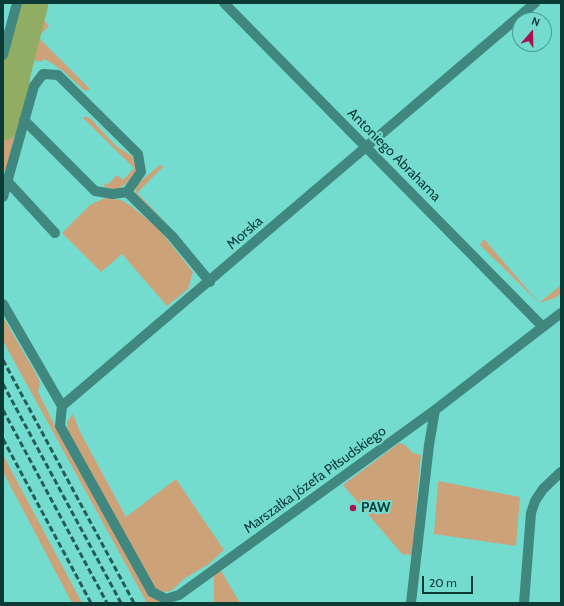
<!DOCTYPE html>
<meta charset="utf-8">
<style>
body{margin:0}
#map{position:relative;width:564px;height:606px;overflow:hidden;background:#74dccf;font-family:Cabin,sans-serif}
canvas{display:block}
.frame{position:absolute;inset:0;border:4px solid #0c3b36;pointer-events:none}
.north{position:absolute;left:512px;top:12px;width:40px;height:40px;box-sizing:border-box;background:#74dccf;border:1px solid #4a9c92;border-radius:50%;rotate:20deg;font-size:11px;font-weight:700;line-height:16px;text-align:center;color:#0c3b36}
.north::after{content:'';display:block;margin:auto;width:14px;height:18px;background:#a7154f;clip-path:polygon(50% 0,100% 100%,50% 72%,0 100%)}
.scale{position:absolute;left:422px;top:576px;width:51px;height:18px;box-sizing:border-box;border:2px solid #0c3b36;border-top:0;padding-left:5px;font-size:12px;line-height:14px;white-space:nowrap;color:#0c3b36;-webkit-text-stroke:3px #74dccf;paint-order:stroke}
</style>
<div id="map">
<canvas width="564" height="606"></canvas>
<div class="frame"></div>
<div class="north">N</div>
<div class="scale">20 m</div>
</div>
<script>
const g = document.querySelector('canvas').getContext('2d');
g.lineJoin = 'round';
function fill(path, color) { g.fillStyle = color; g.fill(path, 'evenodd'); }
const shape = rows => new Path2D(rows.map(r => 'M' + r).join(''));
function strokePath(path, color, width, dash) { g.strokeStyle = color; g.lineWidth = width; g.lineCap = dash ? 'butt' : 'round'; g.setLineDash(dash || []); g.stroke(path); }
function label(font, color, halo, rows, align = 'center') {
  g.font = font + ' Cabin,sans-serif'; g.lineWidth = 4; g.setLineDash([]); g.textBaseline = 'middle'; g.strokeStyle = halo; g.fillStyle = color; for (const [text, x, y, turn = 0] of rows) {
    g.save(); g.translate(x, y); g.rotate((+turn || 0) * Math.PI / 180); g.textAlign = isNaN(turn) ? turn : align; if (halo) g.strokeText(text, 0, 0); g.fillText(text, 0, 0); g.restore();
  }
}
fill(shape([
 [23,3,28,3,10,74,6,103,3,102,3,80],
 [38,3,48,3,44,20,49,26,38,37,90,89,85,91,63,71,50,62,44,59,41,62,34,60,29,68,25,91,27,99,24,107,22,107,17,104,28,40],
 [85,116,91,119,116,146,133,157,137,167,136,170,131,180,117,190,108,188,104,186,104,183,107,185,117,175,123,180,134,168,83,118],
 [10,121,15,129,15,134,6,170,3,171,3,136],
 [160,165,164,166,137,193,169,225,135,194,137,185,142,180],
 [105,198,121,200,131,206,158,228,193,272,188,289,167,306,122,254,101,272,62,233,90,205],
 [484,239,539,303,561,285,561,293,555,298,539,303,480,245],
 [3,317,35,372,40,382,38,392,55,426,152,596,178,603,147,603,3,341],
 [73,414,80,432,126,517,176,479,224,550,209,564,185,578,171,591,163,592,155,588,69,435,67,422],
 [399,443,405,445,413,453,421,455,412,555,402,554,343,485],
 [3,455,82,603,72,603,3,472],
 [438,481,520,497,516,546,434,534],
 [220,569,240,603,214,603,214,575]
]), '#cca279');
const water = shape([
 [28,3,38,3,28,40,16,107,6,103,10,74,28,3]
]);
fill(water, '#91ac63');
strokePath(water, '#698a56', 1);
strokePath(shape([
 [3,125,11,105,15,74,33,3]
]), '#91ac63', 31);
strokePath(shape([
 [224,3,543,327],
 [3,55,17,3],
 [24,120,95,191,113,194,127,192],
 [8,182,55,233],
 [3,197,34,86,43,74,58,75,138,154,141,172,127,192,172,236,210,282],
 [3,304,62,406,535,3],
 [62,406,60,426,152,592,166,599,179,595,435,410,561,313],
 [411,603,429,445,435,410],
 [524,603,531,513,535,501,543,489,561,472]
]), '#3f877f', 10);
strokePath(shape([
 [3,360,134,603],
 [3,384,121,603],
 [3,410,107,603],
 [3,439,91,603]
]), '#225d56', 3, [6, 3]);
for (const [x, y, r, color] of [
 [353,508,4,"#a7154f"]
]) { const dot = new Path2D(); dot.arc(x, y, r, 0, 2 * Math.PI); g.fillStyle = color; g.fill(dot); strokePath(dot, '#74dccf', 1.5); }
label('14px', '#0c3b36', '#74dccf', [
 ["Antoniego Abrahama",394,155,45],
 ["Morska",245,233,-41],
 ["Marszałka Józefa Piłsudskiego",315,480,-36]
]);
label('bold 14px', '#0c3b36', '#74dccf', [
 ["PAW",361,508]
], 'left');
</script>
